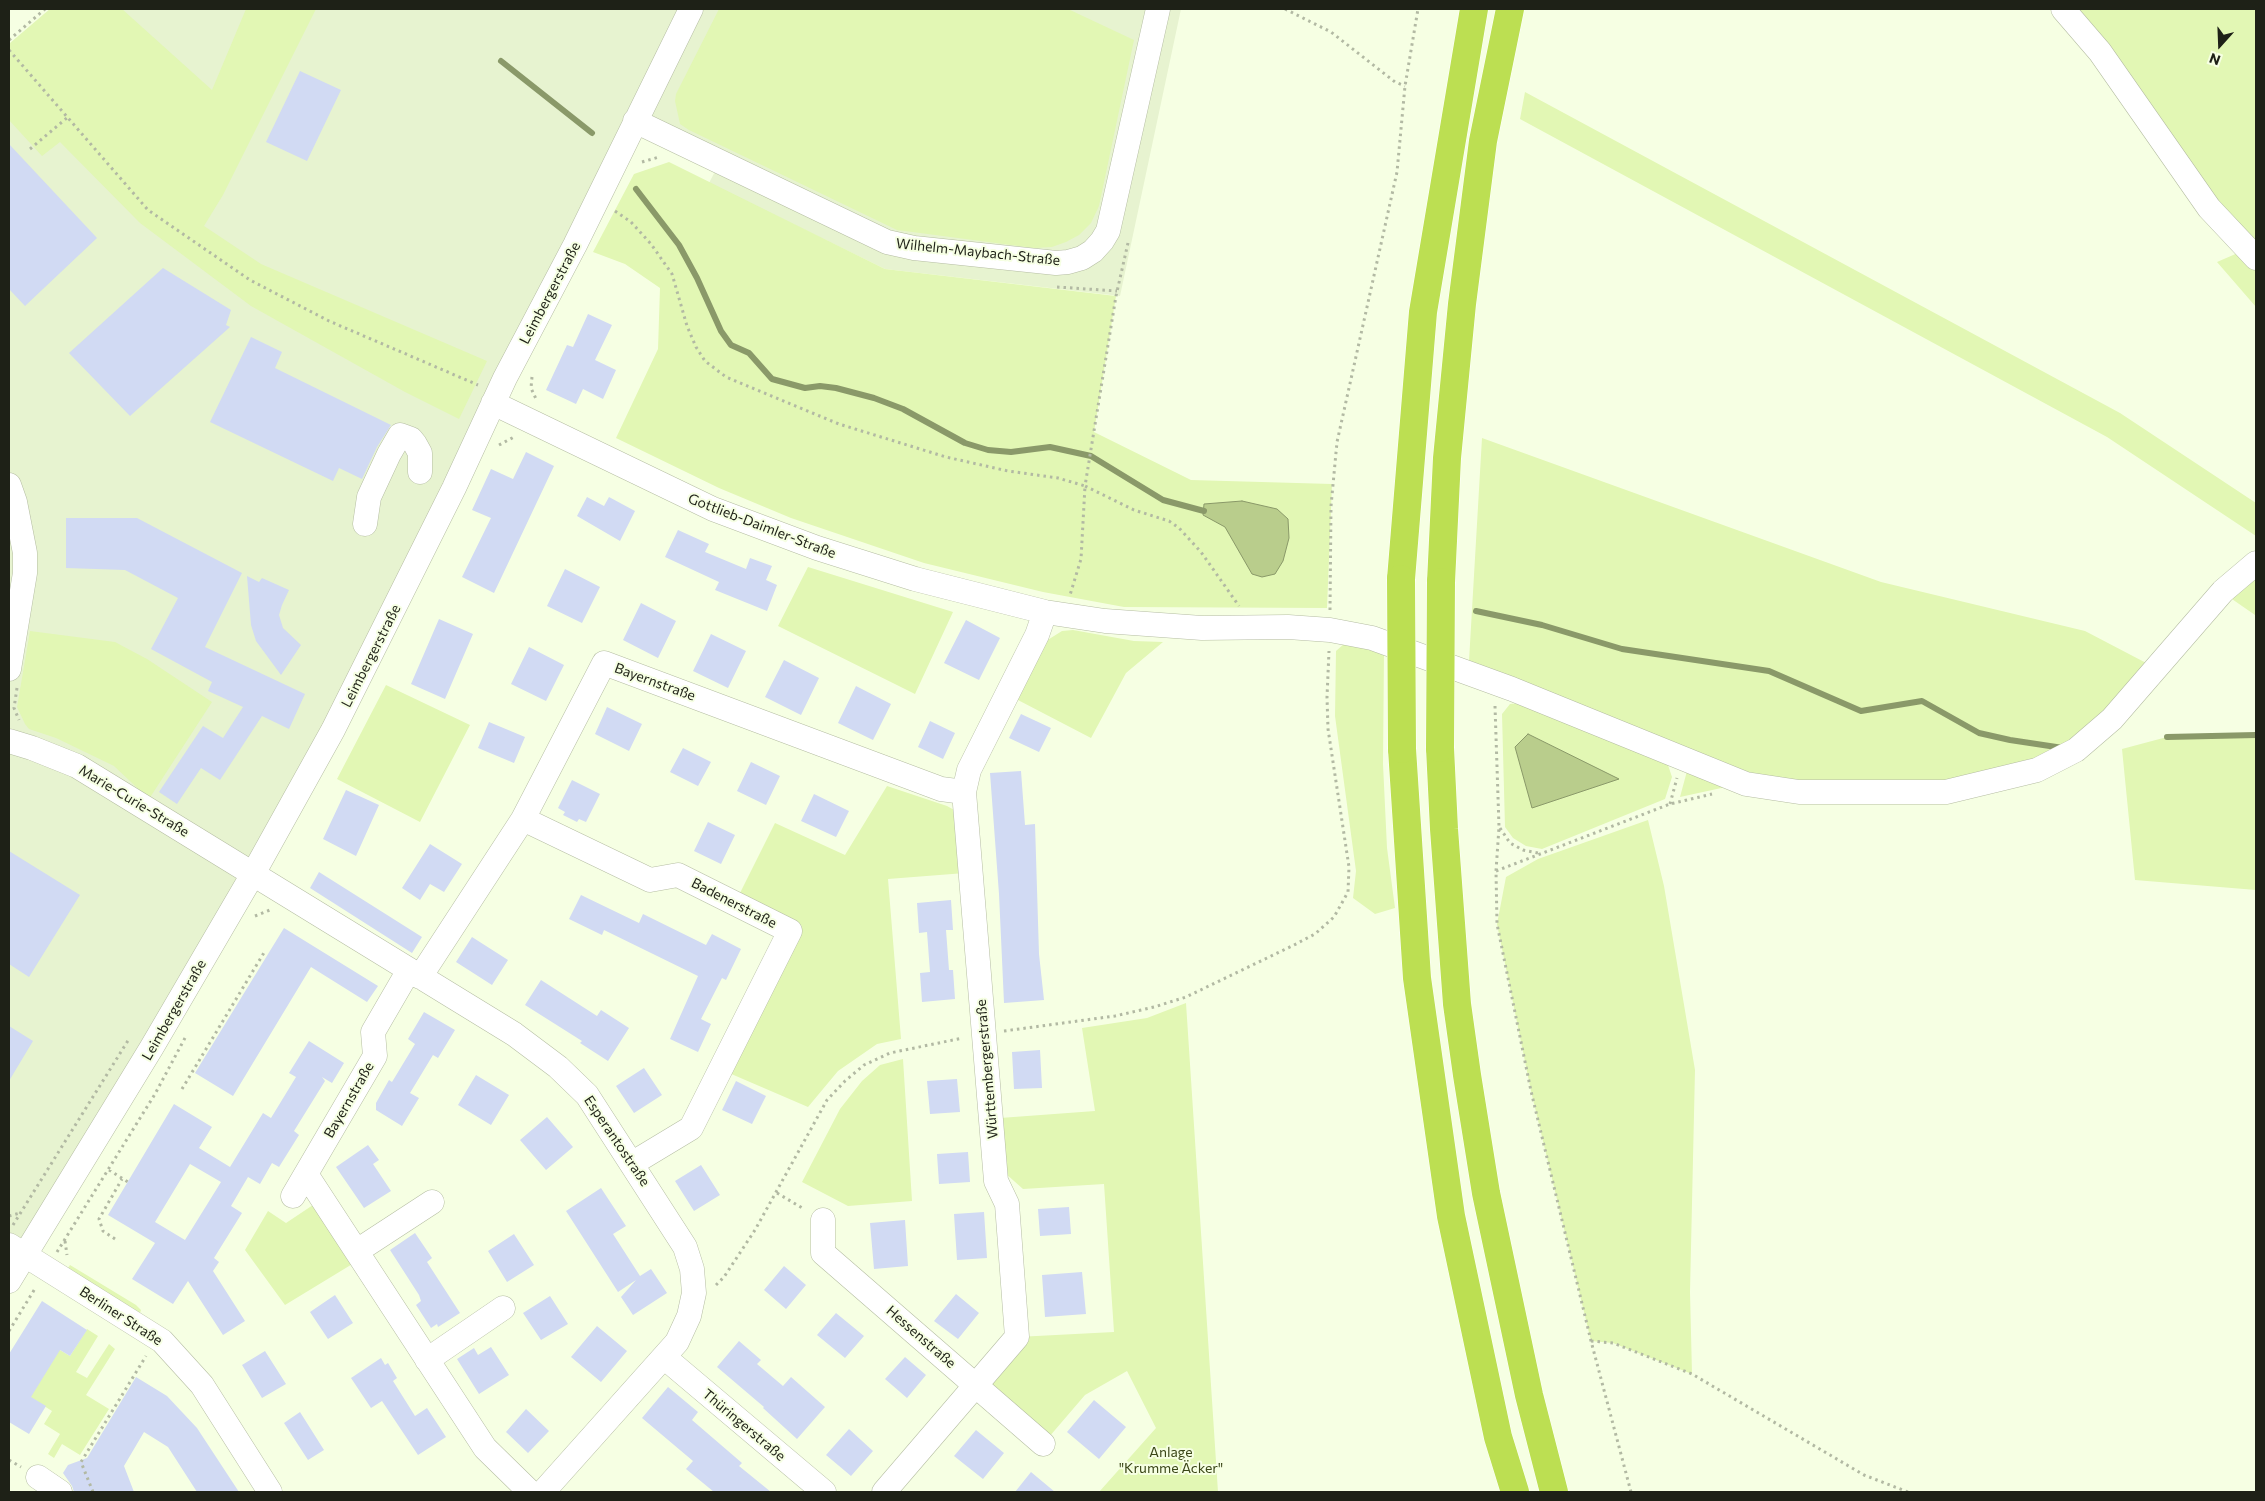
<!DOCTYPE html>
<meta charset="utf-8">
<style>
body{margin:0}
#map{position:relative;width:2265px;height:1501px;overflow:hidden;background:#f6ffe3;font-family:Commissioner,sans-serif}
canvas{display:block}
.frame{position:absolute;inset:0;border:10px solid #1e2117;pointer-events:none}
.north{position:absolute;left:2195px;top:20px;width:50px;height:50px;-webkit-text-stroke:4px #f6ffe3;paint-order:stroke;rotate:200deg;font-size:14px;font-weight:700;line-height:20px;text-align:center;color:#1e2117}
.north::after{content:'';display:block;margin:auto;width:18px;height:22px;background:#1e2117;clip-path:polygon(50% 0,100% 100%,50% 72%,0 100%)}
</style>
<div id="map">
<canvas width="2265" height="1501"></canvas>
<div class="frame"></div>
<div class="north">N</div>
</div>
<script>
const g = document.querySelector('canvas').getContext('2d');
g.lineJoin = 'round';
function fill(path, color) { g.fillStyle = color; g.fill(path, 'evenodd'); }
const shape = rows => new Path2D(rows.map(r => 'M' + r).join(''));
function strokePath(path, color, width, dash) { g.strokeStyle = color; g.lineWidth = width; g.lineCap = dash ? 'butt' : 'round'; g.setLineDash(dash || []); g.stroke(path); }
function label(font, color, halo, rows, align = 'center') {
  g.font = font + ' Commissioner,sans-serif'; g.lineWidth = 4; g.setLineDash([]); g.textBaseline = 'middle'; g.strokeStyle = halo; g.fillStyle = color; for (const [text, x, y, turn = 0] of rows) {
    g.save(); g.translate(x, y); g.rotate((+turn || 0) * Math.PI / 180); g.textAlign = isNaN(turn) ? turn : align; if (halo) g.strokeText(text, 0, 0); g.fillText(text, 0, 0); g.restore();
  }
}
fill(shape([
 [50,9,1181,9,1120,296,885,269,709,183,720,162,635,122,390,617,9,1281,9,44]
]), '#e7f3d0');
fill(shape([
 [50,9,122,9,212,90,246,9,316,9,223,195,204,226,261,264,487,361,459,419,405,392,251,306,140,223,60,142,42,156,9,120,9,44],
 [719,9,1068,9,1134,40,1099,206,1091,223,1079,235,1066,242,1052,247,1034,248,897,230,689,130,680,124,675,101,676,94],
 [2063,9,2256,9,2256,307,2217,262,2247,249],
 [1525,92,2120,413,2256,503,2256,536,2107,437,1520,119],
 [669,162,885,269,1116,296,1094,432,1191,480,1332,484,1327,608,1124,607,1043,592,924,563,791,518,719,488,616,438,658,349,660,288,625,264,593,252,634,174],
 [1482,438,1881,582,2085,631,2150,665,2073,744,2035,763,1945,786,1852,786,1749,776,1469,661],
 [808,567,953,612,915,694,778,626],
 [2256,568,2256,615,2255,615,2229,597],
 [1073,630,1134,641,1163,642,1126,673,1091,738,1016,699,1038,646,1062,631],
 [30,631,115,642,147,659,212,702,149,799,114,766,56,738,29,729,25,724,17,707],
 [1345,643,1384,652,1383,764,1387,848,1395,908,1375,914,1353,898,1356,871,1335,716,1336,651],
 [386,685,470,725,420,822,337,779],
 [1521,703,1667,762,1672,777,1665,799,1542,849,1526,846,1513,838,1505,827,1502,714,1510,704],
 [2256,735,2256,890,2135,880,2122,749,2167,737],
 [1687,771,1726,787,1680,797],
 [887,786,947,806,956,811,965,873,888,879,901,1039,877,1044,838,1071,808,1107,729,1073,802,926,740,893,775,823,845,855],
 [1648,820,1664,886,1695,1070,1690,1292,1692,1374,1613,1343,1591,1341,1531,1091,1497,924,1506,877,1538,859],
 [1186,1003,1218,1492,1099,1492,1156,1428,1127,1371,1085,1395,1043,1444,976,1385,1017,1337,1114,1332,1104,1184,1023,1189,1005,1173,1000,1118,1095,1111,1082,1028,1147,1018],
 [903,1059,912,1201,848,1206,802,1182,840,1109,862,1081,880,1065],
 [316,1203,354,1263,285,1305,245,1250,268,1211,286,1223],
 [70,1265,136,1305,141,1310,140,1313,68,1268],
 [87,1329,98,1336,76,1372,87,1378,109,1344,115,1349,86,1395,109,1409,80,1455,62,1444,54,1458,48,1454,60,1434,44,1424,52,1411,19,1390,48,1343,70,1356]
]), '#e2f7b4');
const water = shape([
 [1242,501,1277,509,1288,519,1289,538,1283,561,1275,574,1262,577,1252,574,1225,527,1203,515,1204,504,1242,501],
 [1528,734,1619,779,1532,808,1515,747,1528,734]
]);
fill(water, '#b9cd8c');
strokePath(water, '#8a9969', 1);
strokePath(shape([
 [501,61,592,133],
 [636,189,679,245,697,278,721,331,731,345,749,353,772,379,805,388,820,386,836,388,874,398,903,409,965,443,988,450,1011,452,1050,447,1091,456,1163,500,1204,511],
 [1476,611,1542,625,1622,649,1769,671,1861,711,1922,701,1979,733,2010,740,2063,748],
 [2167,737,2256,735]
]), '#8a9969', 6);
fill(shape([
 [300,71,341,90,307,161,266,142],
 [9,144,97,238,25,306,9,289],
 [163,268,231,310,226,325,230,327,130,416,69,353],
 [588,314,612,325,595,360,616,370,603,399,583,389,576,404,546,390,567,345,573,347],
 [251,337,282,352,275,368,391,425,377,447,362,479,339,468,333,481,210,422],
 [526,452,554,466,494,593,462,577,491,518,472,510,491,469,513,479],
 [587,497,604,506,609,497,635,511,620,541,577,516],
 [66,518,137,518,242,573,205,647,305,694,289,729,262,716,220,780,201,768,177,804,159,792,203,726,223,738,243,707,208,691,212,682,151,649,178,598,125,570,66,568],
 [678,530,709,544,705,552,746,569,750,558,772,566,766,580,777,585,767,611,715,590,719,582,665,557],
 [565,569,600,587,582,623,547,606],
 [247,576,259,582,262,578,289,590,282,605,279,615,283,628,301,645,281,675,256,641,251,625],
 [641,603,676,621,658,658,623,640],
 [439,619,473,634,445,699,411,684],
 [966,620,1000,638,979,680,944,663],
 [711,634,746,651,728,688,693,671],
 [529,647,564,665,546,701,511,684],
 [784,660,819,678,801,715,765,697],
 [856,686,891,704,873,740,838,723],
 [607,707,642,724,629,751,595,734],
 [1021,714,1051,728,1039,752,1009,738],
 [930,721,955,733,943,759,918,747],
 [489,722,525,737,514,763,478,748],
 [683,748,711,762,698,786,670,772],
 [751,762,780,776,766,805,737,791],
 [1021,771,1025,825,1035,824,1039,954,1044,1000,1004,1003,999,894,990,773],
 [572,780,600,794,586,822,579,819,577,822,563,815,565,812,558,808],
 [346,790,379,805,356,856,323,839],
 [814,794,849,811,836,837,801,821],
 [708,822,735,835,721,864,694,851],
 [430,844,462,864,444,892,430,884,420,900,402,888],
 [9,851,80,895,29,977,9,964],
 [319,872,422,937,412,953,310,888],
 [581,895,639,923,643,914,706,945,712,934,741,949,726,980,722,978,701,1019,711,1024,698,1052,670,1039,698,976,604,930,602,935,569,919],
 [951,900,953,930,946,930,949,970,953,970,955,999,922,1002,920,973,930,972,927,932,919,933,917,903],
 [284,928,378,986,367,1002,311,967,233,1096,195,1073],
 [472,937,508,960,492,985,456,962],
 [541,980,597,1016,601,1010,629,1028,608,1061,580,1043,582,1041,525,1005],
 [424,1012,455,1030,438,1058,433,1055,410,1093,419,1098,402,1126,376,1110,376,1103,389,1080,392,1082,415,1044,408,1039],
 [9,1026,33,1041,9,1081],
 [309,1041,344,1063,332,1083,322,1077,325,1081,294,1131,299,1135,279,1167,272,1163,260,1184,248,1177,231,1206,242,1213,214,1258,219,1262,213,1271,245,1321,223,1335,188,1281,173,1304,132,1279,155,1243,108,1215,174,1104,212,1127,199,1148,230,1167,263,1113,271,1118,296,1077,289,1073],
 [190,1164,221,1182,185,1240,155,1222],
 [1040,1050,1042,1088,1014,1089,1012,1052],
 [644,1068,662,1095,634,1113,616,1086],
 [476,1075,509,1095,491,1125,458,1105],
 [957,1079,960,1112,930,1114,927,1081],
 [736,1081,766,1096,752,1124,722,1110],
 [547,1117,573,1147,546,1170,520,1140],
 [368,1145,379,1160,373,1164,391,1191,364,1208,336,1167],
 [968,1152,970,1182,939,1184,937,1154],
 [701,1165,720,1195,694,1211,675,1181],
 [601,1188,626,1226,613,1234,640,1276,651,1269,667,1293,633,1315,621,1297,636,1280,618,1292,566,1211],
 [1069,1207,1071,1234,1040,1236,1038,1209],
 [984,1212,987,1258,957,1260,954,1214],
 [905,1220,908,1266,874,1269,870,1223],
 [415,1233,432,1258,427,1262,460,1313,438,1327,437,1324,431,1328,416,1305,421,1301,419,1295,390,1250],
 [514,1234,534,1265,507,1282,488,1251],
 [784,1266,806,1285,786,1309,764,1290],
 [1082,1272,1086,1314,1045,1317,1042,1275],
 [956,1294,979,1313,958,1339,934,1321],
 [335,1295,353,1323,328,1339,310,1312],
 [550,1296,568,1324,541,1340,523,1313],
 [42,1301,87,1330,70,1356,60,1350,31,1397,46,1406,29,1434,9,1422,9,1354],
 [836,1313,864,1336,845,1358,817,1335],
 [597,1326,627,1351,601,1382,571,1357],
 [739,1341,761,1360,757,1364,783,1386,791,1377,825,1407,797,1439,763,1408,764,1407,717,1367],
 [491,1347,509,1375,479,1394,457,1359,474,1348,478,1355],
 [265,1351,286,1384,262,1398,242,1365],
 [905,1357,926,1375,907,1398,885,1379],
 [381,1358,385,1365,388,1363,397,1378,393,1381,415,1416,427,1408,446,1437,418,1455,382,1401,371,1408,351,1378],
 [136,1377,167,1396,197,1428,239,1492,197,1492,168,1447,144,1432,124,1466,134,1492,74,1492,72,1486,63,1473,68,1465,87,1458],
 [668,1387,698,1412,692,1420,742,1463,739,1466,771,1492,714,1492,686,1469,693,1461,642,1418],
 [1094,1400,1126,1427,1099,1459,1067,1432],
 [526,1409,549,1431,528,1453,506,1432],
 [300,1412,324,1450,308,1460,284,1423],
 [849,1429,873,1451,851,1476,826,1455],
 [976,1430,1004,1453,983,1479,954,1456],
 [1031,1472,1055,1492,1015,1492]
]), '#d1daf3');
const minor = shape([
 [2063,9,2100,52,2209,208,2256,258],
 [635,121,887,242,914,248,1056,263,1068,262,1082,258,1093,251,1102,241,1108,231,1158,9],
 [493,403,713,509,817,548,915,579,1045,612,1105,621,1202,628,1288,627,1330,630,1372,638,1512,689,1746,784,1799,792,1946,792,2037,770,2076,750,2112,719,2223,591,2256,563],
 [9,485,15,502,25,553,25,573,9,669],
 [365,524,369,497,389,454,400,435,411,439,415,444,420,453,420,472],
 [9,741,32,748,77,766,253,874,514,1034,558,1067,587,1095,685,1247,692,1269,694,1293,689,1316,677,1342,543,1492],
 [523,819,650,880,678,875,790,931,691,1128,633,1163],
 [420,977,523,819,604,663,941,789,964,792],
 [306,1174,485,1448,530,1492],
 [293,1196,375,1056,373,1032,409,970],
 [823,1220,823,1253,1043,1444],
 [9,1245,162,1341,202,1385,270,1492],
 [357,1251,432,1202],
 [9,1281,152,1047,253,874,333,730,454,488,505,378,575,245,691,9],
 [664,1357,824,1492],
 [427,1360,503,1308],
 [38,1477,60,1492],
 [884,1492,1017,1337,1007,1204,996,1181,964,792,969,770,1037,635,1045,612]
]);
const highway = shape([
 [1401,579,1423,312,1474,9],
 [1441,582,1447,458,1462,304,1483,141,1510,9],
 [1440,748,1444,829,1457,1004,1467,1075,1486,1193,1529,1395,1554,1492],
 [1402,749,1417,978,1451,1216,1498,1437,1515,1492]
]);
strokePath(minor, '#b5bda3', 25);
strokePath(highway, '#fff', 29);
strokePath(shape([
 [1285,9,1331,32,1395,82,1405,86],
 [9,40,45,9],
 [9,50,148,210,250,280,329,321,478,385],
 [30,149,68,117],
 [642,162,659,157],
 [615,211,631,222,651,244,672,274,687,326,696,347,705,361,726,377,839,424,946,457,1008,471,1058,478,1085,486,1081,559,1070,595],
 [1128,243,1116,296,1085,486,1134,510,1169,521,1179,528,1201,552,1239,606],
 [1057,287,1117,291],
 [532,377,531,388,536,399],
 [499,445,514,437],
 [1330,610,1331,506,1337,442,1397,172,1405,86,1418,9],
 [17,688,14,708,19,720],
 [1495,706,1499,827,1496,871,1497,924,1531,1091,1591,1341,1631,1492],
 [1670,804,1677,778],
 [1500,828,1510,843,1523,850,1538,853],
 [1496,871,1670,804,1712,794],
 [255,916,270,910],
 [1004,1031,1115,1016,1154,1007,1186,997,1294,945,1315,934,1334,917,1348,892,1349,867,1328,729,1327,697,1329,651],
 [182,1089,265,951],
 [109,1170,128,1182],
 [777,1193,804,1209],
 [9,1216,20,1213],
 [13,1225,129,1039],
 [115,1239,103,1231,99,1219,122,1179],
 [65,1241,67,1255],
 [57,1252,155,1094,185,1038],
 [716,1285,724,1277,755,1230,827,1100,845,1081,864,1065,890,1053,963,1038],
 [9,1331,36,1287],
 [1591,1341,1613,1343,1692,1374,1864,1475,1908,1492],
 [9,1460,21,1467],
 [93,1492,81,1462,146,1356]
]), '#b2b9a3', 3, [2.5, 4]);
strokePath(minor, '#fff', 24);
strokePath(highway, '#bcdf52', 28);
const highwayBridge = shape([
 [1401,579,1402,749],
 [1440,748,1441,582]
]);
strokePath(highwayBridge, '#fff', 29, []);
strokePath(highwayBridge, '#bcdf52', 28);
label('14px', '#1e2117', '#f6ffe3', [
 ["Wilhelm-Maybach-Straße",978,252,6],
 ["Leimbergerstraße",550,293,-62],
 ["Gottlieb-Daimler-Straße",762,526,21],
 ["Leimbergerstraße",371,656,-63],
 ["Bayernstraße",655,682,20],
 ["Marie-Curie-Straße",134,801,31],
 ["Badenerstraße",734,903,27],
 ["Leimbergerstraße",174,1010,-60],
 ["Württembergerstraße",987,1069,-95],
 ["Bayernstraße",349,1100,-60],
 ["Esperantostraße",617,1141,56],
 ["Berliner Straße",121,1316,33],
 ["Hessenstraße",921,1337,41],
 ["Thüringerstraße",744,1425,40]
]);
label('14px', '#3a4617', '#f6ffe3', [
 ["Anlage",1171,1452],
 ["\"Krumme Äcker\"",1171,1468]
]);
</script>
